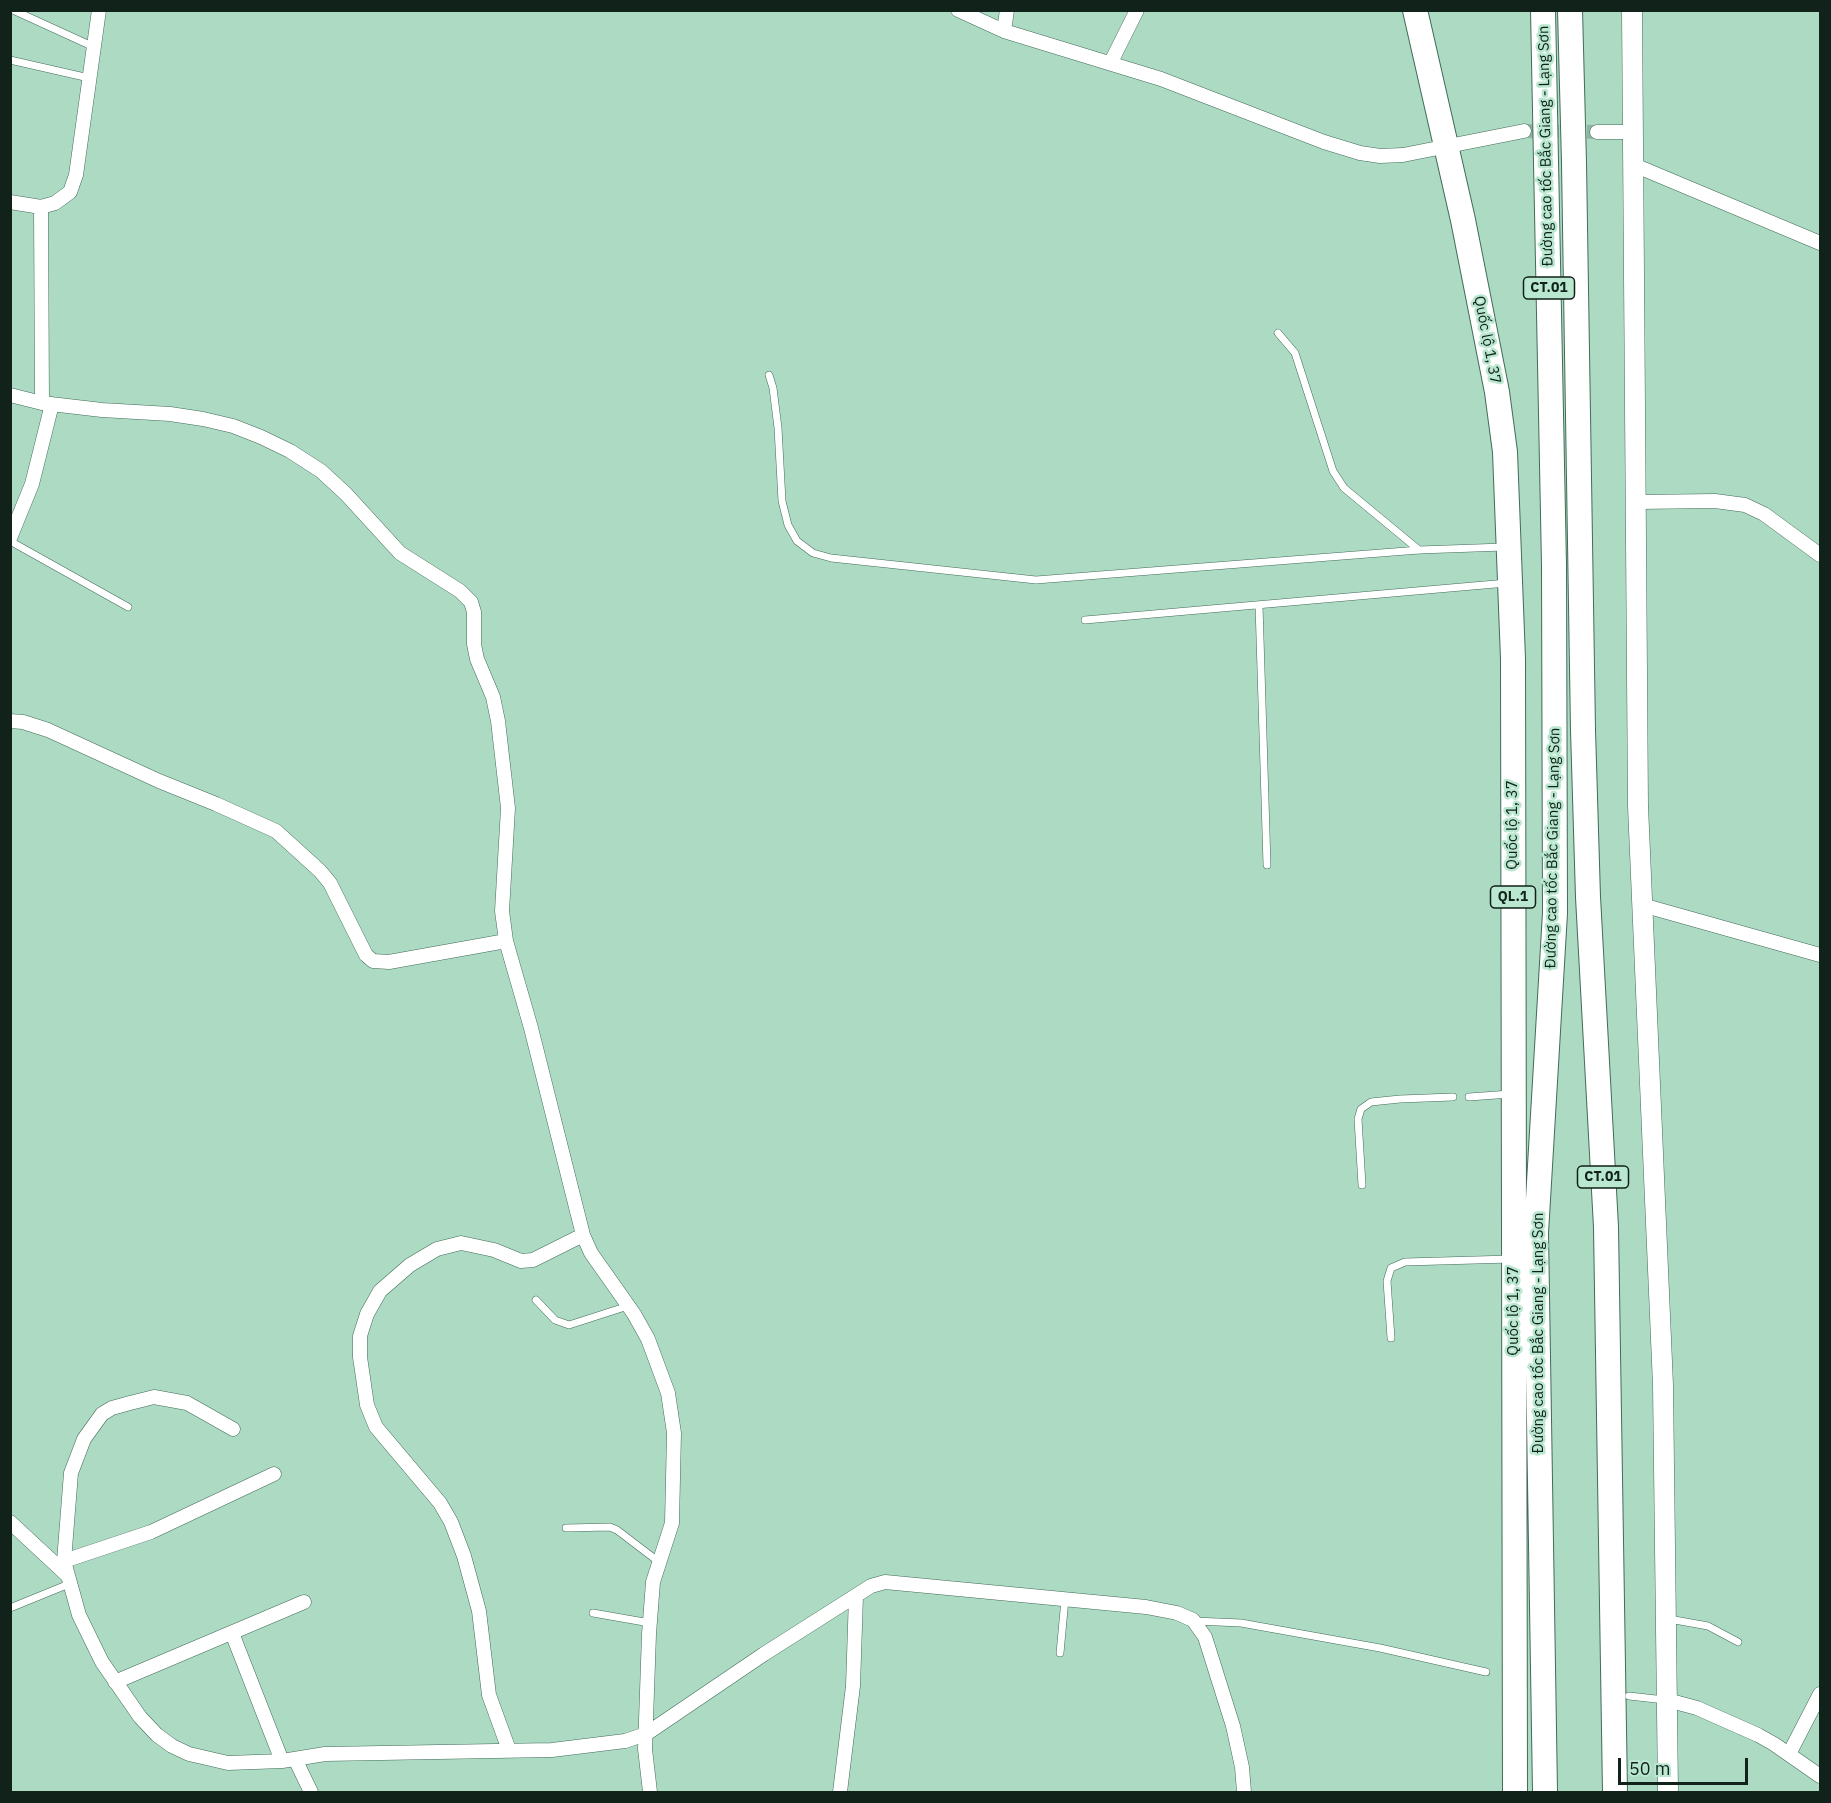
<!DOCTYPE html>
<meta charset="utf-8">
<style>
body{margin:0}
#map{position:relative;width:1831px;height:1803px;overflow:hidden;background:#acdac3;font-family:"IBM Plex Sans",sans-serif}
canvas{display:block}
.frame{position:absolute;inset:0;border:12px solid #10221a;pointer-events:none}
.scale{position:absolute;left:1618px;top:1758px;width:130px;height:27px;box-sizing:border-box;border:3px solid #10221a;border-top:0;padding-left:8px;font-size:18px;line-height:21px;white-space:nowrap;color:#10221a;-webkit-text-stroke:4px #b9e7cf;paint-order:stroke}
</style>
<div id="map">
<canvas width="1831" height="1803"></canvas>
<div class="frame"></div>
<div class="scale">50 m</div>
</div>
<script>
const g = document.querySelector('canvas').getContext('2d');
g.lineJoin = 'round';
const shape = rows => new Path2D(rows.map(r => 'M' + r).join(''));
function strokePath(path, color, width, dash) { g.strokeStyle = color; g.lineWidth = width; g.lineCap = dash ? 'butt' : 'round'; g.setLineDash(dash || []); g.stroke(path); }
function label(font, color, halo, rows, align = 'center') {
  g.font = font + ' "IBM Plex Sans",sans-serif'; g.lineWidth = 5; g.setLineDash([]); g.textBaseline = 'middle'; g.strokeStyle = halo; g.fillStyle = color; for (const [text, x, y, turn = 0] of rows) {
    g.save(); g.translate(x, y); g.rotate((+turn || 0) * Math.PI / 180); g.textAlign = isNaN(turn) ? turn : align; if (halo) g.strokeText(text, 0, 0); g.fillText(text, 0, 0); g.restore();
  }
}
strokePath(shape([
 [1524,131,1597,132]
]), '#8db5a1', 14, [14, 7]);
const lane = shape([
 [13,10,94,47],
 [10,60,89,78],
 [1278,333,1295,353,1333,471,1344,488,1419,550],
 [769,375,773,388,778,428,782,501,788,525,797,541,813,553,831,558,1036,580,1419,550,1504,547],
 [10,541,128,607],
 [1259,605,1267,865],
 [1085,620,1507,583],
 [1469,1097,1510,1094],
 [1362,1185,1358,1119,1361,1109,1371,1102,1400,1099,1453,1097],
 [536,1300,555,1320,569,1325,628,1306],
 [1391,1338,1387,1281,1391,1268,1405,1262,1511,1259],
 [566,1528,610,1527,617,1530,659,1562],
 [10,1608,69,1584],
 [593,1613,650,1623],
 [1669,1619,1708,1626,1738,1642],
 [1195,1621,1241,1623,1380,1648,1486,1672],
 [1060,1653,1065,1599],
 [1629,1696,1665,1700]
]);
const street = shape([
 [958,10,1004,31,1161,79,1324,142,1360,153,1380,156,1403,155,1524,131],
 [1004,31,1007,10],
 [1111,62,1137,10],
 [1597,132,1634,132],
 [1634,165,1820,243],
 [10,202,41,207,55,203,70,192,76,175,99,10],
 [41,207,42,403],
 [10,395,42,403,102,410,170,414,203,419,233,426,261,437,290,451,321,471,346,494,400,553,460,591,471,602,474,612,474,644,477,659,493,697,498,721,508,808,502,911,506,941,531,1028,583,1235,591,1253,634,1314,648,1339,668,1393,674,1433,672,1523,653,1582,649,1634,645,1749,650,1792],
 [1637,502,1715,501,1745,505,1764,514,1820,555],
 [10,538,32,484,52,404],
 [10,721,23,722,48,730,159,781,216,804,276,831,320,871,330,883,366,955,373,961,389,962,506,941],
 [1642,905,1820,955],
 [233,1429,187,1403,154,1397,130,1403,112,1408,102,1414,84,1439,71,1473,64,1561,79,1615,102,1662,140,1717,157,1735,172,1746,189,1754,228,1763,282,1761,325,1754,552,1750,625,1741,646,1734,764,1654,871,1586,885,1582,1146,1607,1177,1613,1193,1620,1205,1637,1233,1726,1242,1767,1244,1792],
 [10,1522,67,1575],
 [64,1561,151,1532,274,1474],
 [232,1633,282,1761],
 [115,1682,304,1602],
 [1667,1700,1697,1708,1758,1735,1774,1744,1820,1776],
 [509,1750,489,1695,479,1611,464,1556,451,1522,440,1503,376,1427,367,1405,360,1357,360,1336,367,1314,380,1291,410,1265,437,1249,461,1243,494,1250,521,1261,533,1260,583,1235],
 [1789,1754,1820,1694],
 [295,1759,311,1792],
 [840,1792,853,1686,856,1596]
]);
const secondary = shape([
 [1632,10,1638,806,1663,1385,1668,1792]
]);
const highway = shape([
 [1415,10,1463,220,1497,392,1505,452,1513,659,1515,1792],
 [1543,10,1554,565,1555,913,1536,1233,1545,1792],
 [1570,10,1574,163,1583,730,1588,897,1606,1227,1615,1792]
]);
strokePath(lane, '#426c58', 8);
strokePath(street, '#426c58', 15);
strokePath(secondary, '#426c58', 21);
strokePath(highway, '#426c58', 26);
strokePath(lane, '#fff', 7);
strokePath(street, '#fff', 14);
strokePath(secondary, '#fff', 20);
strokePath(highway, '#fff', 24);
for (const [x, y, w] of [
 [1549,288,51],
 [1513,897,45],
 [1603,1177,51]
]) { const box = new Path2D(); box.roundRect(x - w / 2, y - 11, w, 22, 4.5); g.fillStyle = '#b9e7cf'; g.fill(box); strokePath(box, '#10221a', 1.5); }
label('bold 14px', '#10221a', null, [
 ["CT.01",1549,288],
 ["QL.1",1513,897],
 ["CT.01",1603,1177]
]);
label('15px', '#10221a', '#b9e7cf', [
 ["Đường cao tốc Bắc Giang - Lạng Sơn",1546,146,-91],
 ["Quốc lộ 1, 37",1487,340,79],
 ["Quốc lộ 1, 37",1513,825,-90],
 ["Đường cao tốc Bắc Giang - Lạng Sơn",1553,848,-89],
 ["Quốc lộ 1, 37",1514,1311,-90],
 ["Đường cao tốc Bắc Giang - Lạng Sơn",1539,1333,-90]
]);
</script>
